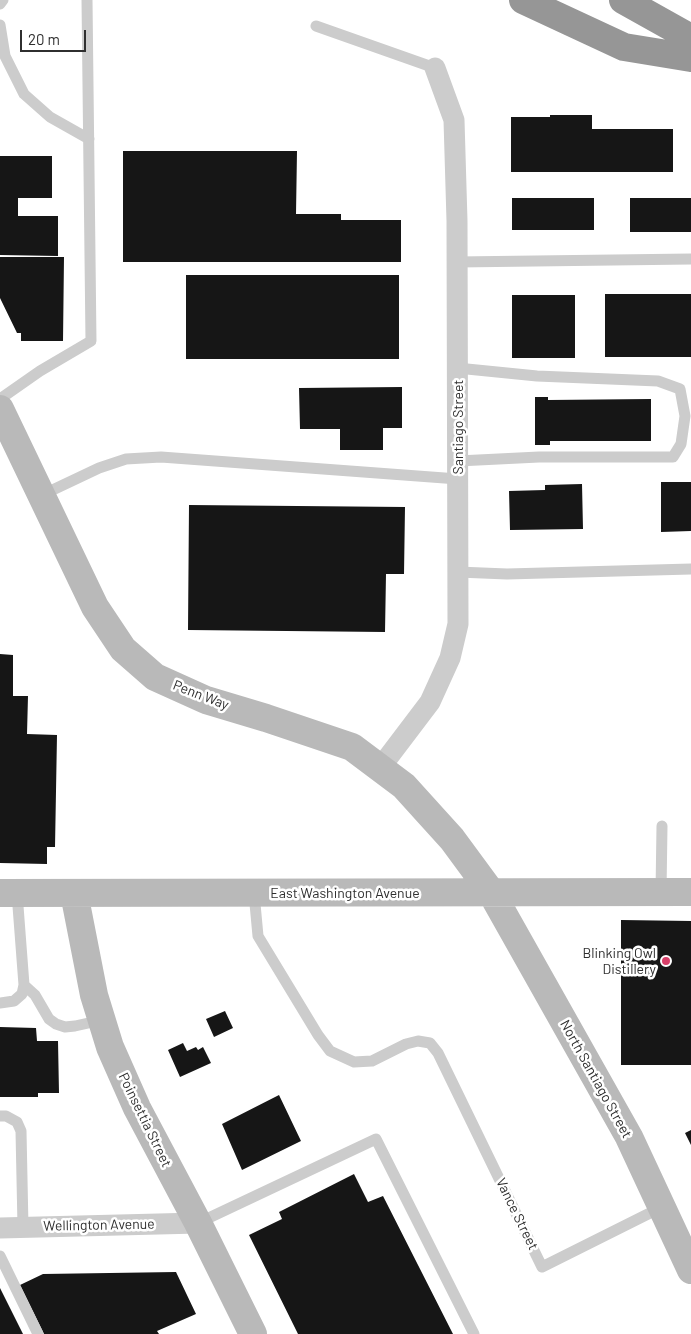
<!DOCTYPE html>
<style>
body{margin:0}
#map{position:relative;width:691px;height:1334px;overflow:hidden;background:#fff;font-family:Barlow,sans-serif}
canvas{display:block}
.scale{position:absolute;left:20px;top:30px;width:66px;height:22px;box-sizing:border-box;border:2px solid #2f2f2f;border-top:0;padding-left:6px;font-size:15px;line-height:18px;white-space:nowrap;color:#2f2f2f;-webkit-text-stroke:4px #fff;paint-order:stroke}
</style>
<div id="map">
<canvas width="691" height="1334"></canvas>
<div class="scale">20 m</div>
</div>
<script>
const g = document.querySelector('canvas').getContext('2d');
g.lineJoin = 'round';
function fill(path, color) { g.fillStyle = color; g.fill(path, 'evenodd'); }
const shape = rows => new Path2D(rows.map(r => 'M' + r).join(''));
function strokePath(path, color, width, dash) { g.strokeStyle = color; g.lineWidth = width; g.lineCap = dash ? 'butt' : 'round'; g.setLineDash(dash || []); g.stroke(path); }
function label(font, color, halo, rows, align = 'center') {
  g.font = font + ' Barlow,sans-serif'; g.lineWidth = 5; g.setLineDash([]); g.textBaseline = 'middle'; g.strokeStyle = halo; g.fillStyle = color; for (const [text, x, y, turn = 0] of rows) {
    g.save(); g.translate(x, y); g.rotate((+turn || 0) * Math.PI / 180); g.textAlign = isNaN(turn) ? turn : align; if (halo) g.strokeText(text, 0, 0); g.fillText(text, 0, 0); g.restore();
  }
}
fill(shape([
 [550,115,592,115,592,129,673,129,673,172,511,172,511,117,550,117],
 [123,151,297,151,296,214,341,214,341,220,401,220,401,262,123,262],
 [0,156,52,156,52,198,18,198,18,216,58,216,58,256,0,255],
 [512,198,594,198,594,230,512,230],
 [630,198,691,198,691,232,630,232],
 [0,257,64,257,63,341,21,341,21,333,17,333,0,298],
 [186,275,399,275,399,359,186,359],
 [605,294,691,294,691,357,605,357],
 [512,295,575,295,575,358,512,358],
 [402,387,402,428,383,428,383,450,340,450,340,429,300,429,299,388],
 [535,397,548,397,548,400,651,399,651,441,550,441,550,445,535,445],
 [661,482,691,482,691,531,661,532],
 [582,484,583,529,510,530,509,491,545,490,545,485],
 [189,505,405,507,404,574,386,574,385,632,188,630],
 [0,654,13,655,13,696,28,696,27,734,57,735,55,847,47,847,47,864,0,863],
 [621,920,691,921,691,1065,621,1065],
 [225,1011,233,1028,214,1037,206,1019],
 [0,1027,36,1028,37,1041,58,1041,59,1093,38,1093,38,1097,0,1097],
 [183,1043,187,1051,196,1047,198,1050,203,1047,211,1063,180,1077,168,1050],
 [279,1095,301,1141,242,1170,222,1124],
 [691,1130,691,1145,685,1133],
 [354,1174,368,1202,383,1196,453,1334,298,1334,249,1235,282,1219,279,1212],
 [176,1272,196,1314,157,1331,159,1334,44,1334,20,1285,43,1274],
 [0,1288,23,1334,0,1334]
]), '#161616');
strokePath(shape([
 [0,4,3,0],
 [0,25,5,56,24,94,50,117,89,139],
 [316,26,435,68],
 [457,262,691,259],
 [457,368,537,376,658,381,680,389,685,416,681,444,673,457,539,457,458,461],
 [0,399,40,371,91,341,87,0],
 [42,495,99,468,126,459,161,457,458,479],
 [458,572,507,574,691,569],
 [661,892,662,826],
 [254,893,258,936,318,1035,330,1051,354,1062,372,1061,406,1044,418,1041,430,1043,438,1053,542,1267,662,1207],
 [24,985,35,995,49,1019,56,1024,65,1027,75,1026,102,1020],
 [0,1003,14,1001,22,994,24,985,17,893],
 [0,1116,6,1116,17,1122,21,1131,23,1227],
 [198,1223,376,1139,474,1334],
 [0,1256,38,1334]
]), '#ccc', 11);
strokePath(shape([
 [380,768,430,702,450,658,458,624,457,221,454,120,435,68],
 [0,1228,198,1223]
]), '#ccc', 21);
strokePath(shape([
 [0,409,95,607,123,649,155,677,206,700,266,718,352,747,404,786,452,839,491,892,629,1137,691,1270],
 [0,893,691,892],
 [74,893,94,995,110,1047,137,1108,198,1223,253,1334]
]), '#b9b9b9', 28);
strokePath(shape([
 [523,0,624,47,691,58],
 [623,0,691,38]
]), '#969696', 28);
for (const [x, y, r, color] of [
 [666,961,5,"#d83f69"]
]) { const dot = new Path2D(); dot.arc(x, y, r, 0, 2 * Math.PI); g.fillStyle = color; g.fill(dot); strokePath(dot, '#fff', 2); }
label('14px', '#2f2f2f', '#fff', [
 ["Santiago Street",458,427,-90],
 ["Penn Way",201,695,21],
 ["East Washington Avenue",345,893],
 ["North Santiago Street",596,1079,61],
 ["Poinsettia Street",145,1120,64],
 ["Vance Street",517,1214,64],
 ["Wellington Avenue",99,1225,-1]
]);
label('14px', '#2f2f2f', '#fff', [
 ["Blinking Owl",656,953],
 ["Distillery",656,969]
], 'right');
</script>
